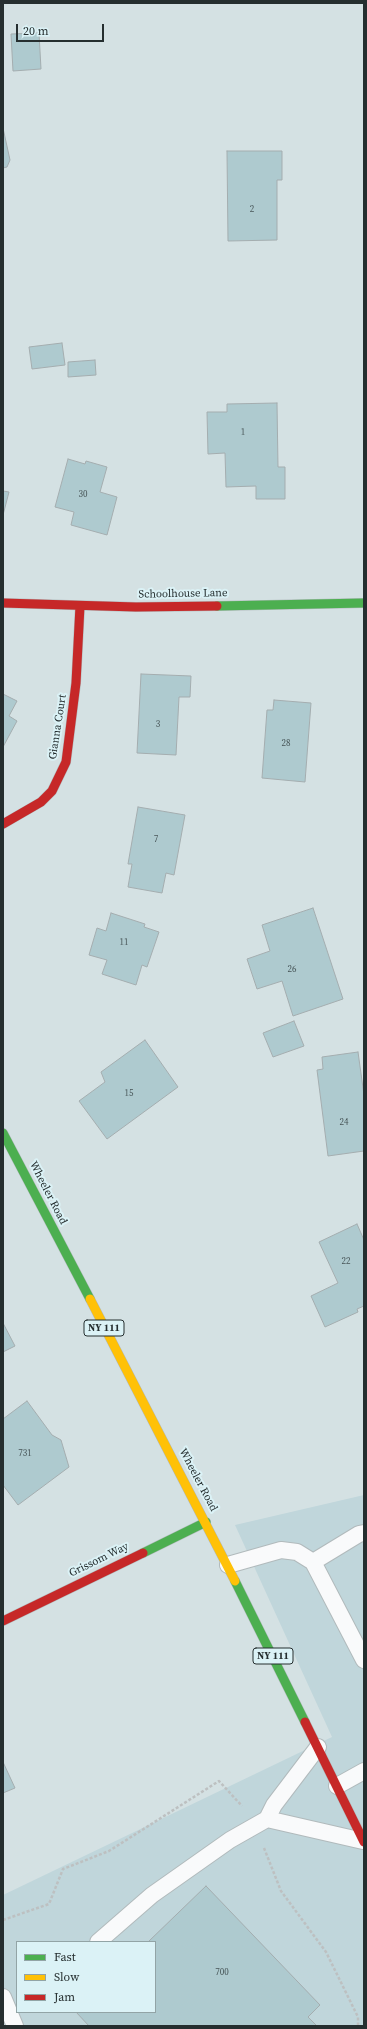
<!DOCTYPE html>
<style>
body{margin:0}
#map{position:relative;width:367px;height:2029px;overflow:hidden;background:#d4e1e3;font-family:"Source Serif 4",serif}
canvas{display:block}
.frame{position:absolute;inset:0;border:4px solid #252e2f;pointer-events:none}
.legend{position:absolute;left:16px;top:1941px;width:140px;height:72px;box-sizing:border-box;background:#dbf2f6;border:1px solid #92a4a6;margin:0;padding:5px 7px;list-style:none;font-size:12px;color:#252e2f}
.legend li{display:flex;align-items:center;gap:8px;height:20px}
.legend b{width:20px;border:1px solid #92a4a6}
.scale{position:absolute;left:16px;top:24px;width:88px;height:18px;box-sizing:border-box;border:2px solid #252e2f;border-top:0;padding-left:5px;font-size:12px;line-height:14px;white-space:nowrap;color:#252e2f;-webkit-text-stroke:3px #dbf2f6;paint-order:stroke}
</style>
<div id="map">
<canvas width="367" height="2029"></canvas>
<div class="frame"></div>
<ul class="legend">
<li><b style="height:5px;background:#4caf50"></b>Fast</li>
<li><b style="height:5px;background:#ffc107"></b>Slow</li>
<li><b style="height:5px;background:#c62828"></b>Jam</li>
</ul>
<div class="scale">20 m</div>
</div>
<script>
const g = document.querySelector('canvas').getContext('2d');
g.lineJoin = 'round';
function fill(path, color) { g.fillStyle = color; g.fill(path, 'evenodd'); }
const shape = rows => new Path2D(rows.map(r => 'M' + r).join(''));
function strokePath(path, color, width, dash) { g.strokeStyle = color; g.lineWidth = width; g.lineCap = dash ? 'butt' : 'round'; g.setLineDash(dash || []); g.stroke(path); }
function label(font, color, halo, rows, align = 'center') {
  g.font = font + ' "Source Serif 4",serif'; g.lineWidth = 4; g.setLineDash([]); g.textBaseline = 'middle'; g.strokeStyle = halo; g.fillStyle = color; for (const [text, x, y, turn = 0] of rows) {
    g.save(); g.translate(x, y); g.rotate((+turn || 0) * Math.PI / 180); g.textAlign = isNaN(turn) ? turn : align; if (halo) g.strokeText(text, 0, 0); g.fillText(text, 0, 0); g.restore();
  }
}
fill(shape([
 [364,1495,364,2026,3,2026,3,1895,332,1737,235,1525],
 [17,1942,155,1942,155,2012,17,2012]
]), '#c0d6db');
const building = shape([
 [39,33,41,69,13,71,11,34,39,33],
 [3,128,10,160,7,167,3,168,3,128],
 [227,151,282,151,282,180,277,180,277,240,228,241,227,151],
 [62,343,65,365,32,369,29,347,62,343],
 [95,360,96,375,68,377,68,362,95,360],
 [277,403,278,467,285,467,285,499,256,499,256,486,226,487,225,453,208,454,207,412,227,412,227,404,277,403],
 [68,459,85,464,86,461,107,467,100,492,117,497,107,535,71,525,74,512,55,507,68,459],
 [3,491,9,492,3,515,3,491],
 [141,674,191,676,190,697,179,697,176,755,137,753,141,674],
 [3,694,17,701,9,716,17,721,3,747,3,694],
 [274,700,311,703,305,782,262,778,267,710,273,710,274,700],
 [138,807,185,815,174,875,166,873,162,893,128,887,132,864,128,864,138,807],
 [313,908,343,999,293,1016,282,981,257,989,247,959,270,951,262,925,313,908],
 [111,913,145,924,144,927,159,932,147,967,142,965,136,985,102,974,107,960,89,955,97,928,106,931,111,913],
 [294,1021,304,1046,273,1057,263,1033,294,1021],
 [145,1040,178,1087,107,1139,79,1101,105,1082,101,1072,145,1040],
 [358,1052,364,1095,364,1151,328,1156,317,1070,323,1069,322,1057,358,1052],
 [357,1224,364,1240,364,1306,357,1309,358,1312,325,1327,311,1296,338,1283,319,1242,357,1224],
 [3,1323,15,1346,3,1352,3,1323],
 [27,1401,52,1435,61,1440,69,1467,18,1505,3,1485,3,1419,27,1401],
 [3,1762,15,1788,3,1793,3,1762],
 [206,1886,320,2005,308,2017,317,2026,89,2026,76,2012,155,2012,155,1942,148,1942,206,1886]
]);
fill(building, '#aecacf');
strokePath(building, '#a4adaf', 1);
const lane = shape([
 [313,1562,359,1534,364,1533],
 [228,1565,281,1550,297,1552,313,1562,364,1660],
 [337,1786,364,1771],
 [267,1819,363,1841],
 [98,1942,152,1895,230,1840,267,1819,274,1805,318,1747],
 [3,1997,15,2026]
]);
const fast = shape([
 [217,606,364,603],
 [3,1133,90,1299],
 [143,1553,206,1522],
 [235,1581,305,1722]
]);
const slow = shape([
 [90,1299,235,1581]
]);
const jam = shape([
 [3,603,136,607,217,606],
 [3,824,41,802,52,791,66,762,76,683,80,606],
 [3,1621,143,1553],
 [305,1722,364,1842]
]);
strokePath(lane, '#b1babc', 18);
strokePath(fast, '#b1babc', 10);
strokePath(slow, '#b1babc', 10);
strokePath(jam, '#b1babc', 10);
strokePath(shape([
 [264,1848,281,1891,326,1952,358,2017,358,2026],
 [3,1920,49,1904,63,1869,109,1851,219,1781,242,1806]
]), '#bdc0c1', 2.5, [3, 2]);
strokePath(lane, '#f9fafb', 16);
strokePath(fast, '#4caf50', 9);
strokePath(slow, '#ffc107', 9);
strokePath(jam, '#c62828', 9);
label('9px', '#475557', null, [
 ["2",252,210],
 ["1",243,433],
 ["30",83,495],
 ["3",158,725],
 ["28",286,744],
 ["7",156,840],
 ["11",124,943],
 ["26",292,970],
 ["15",129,1094],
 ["24",344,1123],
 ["22",346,1262],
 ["731",25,1454],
 ["700",222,1973]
]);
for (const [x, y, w] of [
 [104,1328,40],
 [273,1656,40]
]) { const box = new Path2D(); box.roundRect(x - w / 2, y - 8, w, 16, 3); g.fillStyle = '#dbf2f6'; g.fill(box); strokePath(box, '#252e2f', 1); }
label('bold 10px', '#252e2f', null, [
 ["NY 111",104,1328],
 ["NY 111",273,1656]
]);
label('11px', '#252e2f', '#dbf2f6', [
 ["Schoolhouse Lane",183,594,-1],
 ["Gianna Court",58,727,-81],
 ["Wheeler Road",48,1193,63],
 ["Wheeler Road",198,1480,62],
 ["Grissom Way",99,1560,-26]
]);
</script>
